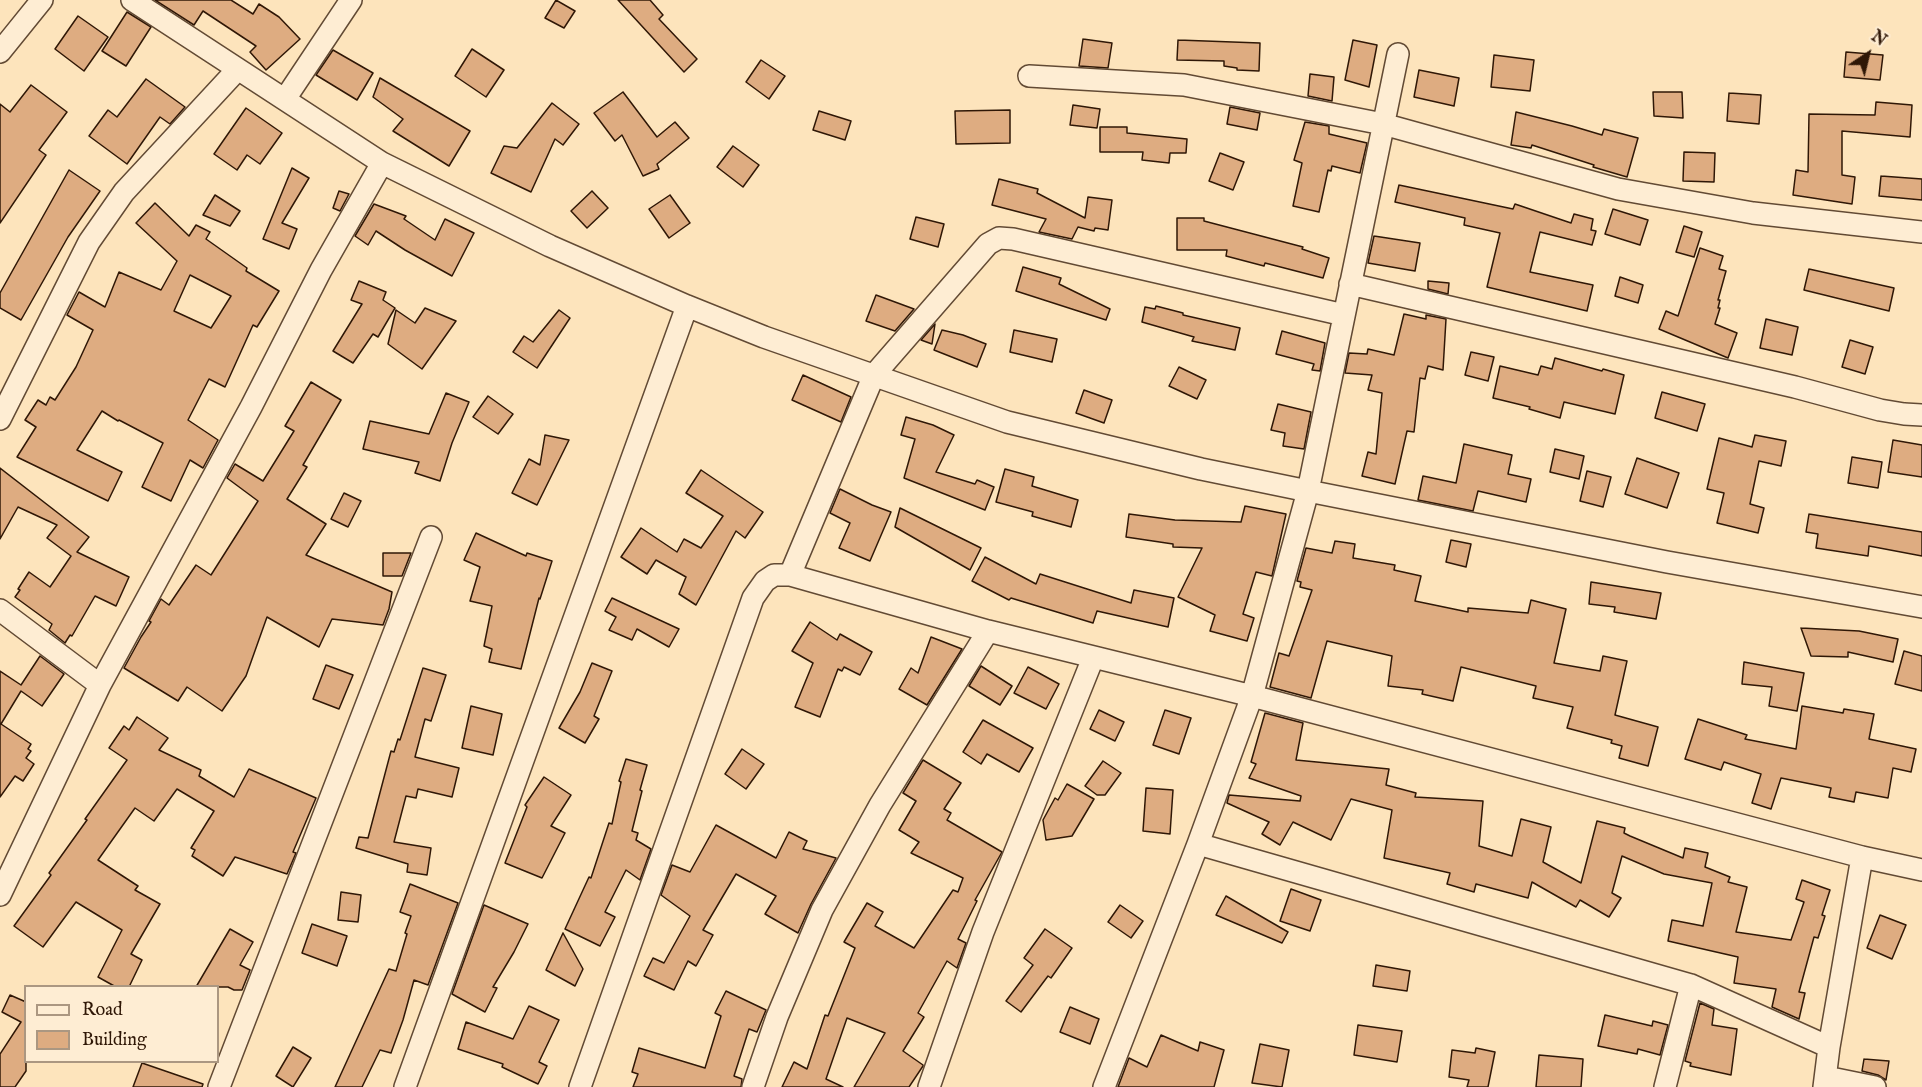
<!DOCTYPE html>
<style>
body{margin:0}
#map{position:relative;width:1922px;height:1087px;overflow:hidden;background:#fde4bc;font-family:"IM FELL English",serif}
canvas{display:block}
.legend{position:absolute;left:24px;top:985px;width:195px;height:78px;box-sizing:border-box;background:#feedd3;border:2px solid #ab9781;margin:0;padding:8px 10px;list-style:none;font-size:18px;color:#2f1706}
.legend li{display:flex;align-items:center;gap:12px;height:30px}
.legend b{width:30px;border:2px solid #ab9781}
.north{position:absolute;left:1838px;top:24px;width:60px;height:60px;-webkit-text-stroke:4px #feedd3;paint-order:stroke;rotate:35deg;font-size:16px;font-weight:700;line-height:24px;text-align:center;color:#2f1706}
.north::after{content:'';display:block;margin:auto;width:21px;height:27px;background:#2f1706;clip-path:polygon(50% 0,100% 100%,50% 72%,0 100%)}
</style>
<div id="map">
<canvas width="1922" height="1087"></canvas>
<ul class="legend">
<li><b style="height:8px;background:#feedd3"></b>Road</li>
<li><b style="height:16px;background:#deac81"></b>Building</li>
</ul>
<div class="north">N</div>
</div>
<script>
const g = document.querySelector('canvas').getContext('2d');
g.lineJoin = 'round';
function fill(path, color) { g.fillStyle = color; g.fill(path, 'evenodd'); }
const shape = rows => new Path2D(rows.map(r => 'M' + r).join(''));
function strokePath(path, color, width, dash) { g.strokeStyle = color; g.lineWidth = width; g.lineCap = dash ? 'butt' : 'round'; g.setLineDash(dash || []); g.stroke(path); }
const building = shape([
 [155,0,231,0,253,14,259,4,279,17,300,39,266,70,250,52,256,46,203,11,194,25,155,0],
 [556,0,575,11,564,28,545,18,556,0],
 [618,0,650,0,663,15,659,19,697,59,684,72,618,0],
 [127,12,151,27,126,66,102,51,127,12],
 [78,16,108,37,84,71,55,49,78,16],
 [1083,39,1112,43,1108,68,1079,66,1083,39],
 [1178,40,1260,43,1259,71,1237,70,1237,68,1224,66,1224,61,1177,60,1178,40],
 [1353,40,1377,45,1369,87,1345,80,1353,40],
 [472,49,504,70,486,97,455,76,472,49],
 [333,50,373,73,357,100,316,75,333,50],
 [1846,52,1883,55,1880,80,1844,77,1846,52],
 [1494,55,1534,60,1530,91,1491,87,1494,55],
 [761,60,785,76,769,99,746,82,761,60],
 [1419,70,1459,78,1454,106,1414,97,1419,70],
 [1310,74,1334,77,1332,101,1308,96,1310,74],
 [380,78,470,131,449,166,393,131,403,119,373,97,380,78],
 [146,79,185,107,170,124,160,117,127,164,89,136,108,110,117,117,146,79],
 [31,85,67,112,39,150,46,155,0,223,0,104,10,112,31,85],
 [623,92,657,137,675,122,689,138,657,164,659,169,643,176,622,135,615,141,594,113,623,92],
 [1653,92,1682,92,1683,118,1654,116,1653,92],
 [1729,93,1761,95,1759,124,1727,121,1729,93],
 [1876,102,1912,105,1910,137,1842,131,1842,175,1855,177,1852,204,1793,195,1796,170,1808,172,1809,114,1875,115,1876,102],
 [552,103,579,124,563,145,555,139,531,192,491,173,504,146,517,148,552,103],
 [1073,105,1100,109,1097,128,1070,125,1073,105],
 [1230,107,1260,113,1257,130,1227,124,1230,107],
 [246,108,282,133,260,164,247,155,237,170,214,154,246,108],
 [1010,110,1010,143,956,144,955,111,1010,110],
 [819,111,851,121,845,140,813,130,819,111],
 [1516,112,1572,126,1602,135,1604,129,1638,138,1627,177,1593,167,1594,165,1532,145,1531,148,1511,145,1516,112],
 [1305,122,1329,126,1329,134,1367,143,1360,173,1332,166,1331,171,1328,170,1319,212,1293,206,1302,163,1294,160,1305,122],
 [1100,127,1127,127,1127,133,1187,139,1186,153,1170,153,1169,163,1142,160,1143,152,1100,152,1100,127],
 [733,146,759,165,743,187,717,167,733,146],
 [1684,152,1715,153,1714,182,1683,181,1684,152],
 [1220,153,1244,162,1233,190,1209,181,1220,153],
 [292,168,309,178,282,223,297,229,289,249,263,239,292,168],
 [69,170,100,191,68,237,21,320,0,308,0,293,69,170],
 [1881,176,1922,179,1922,200,1879,196,1881,176],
 [999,179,1038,189,1037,193,1085,218,1088,197,1112,200,1108,230,1095,228,1094,231,1078,227,1072,239,1039,232,1046,219,992,205,999,179],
 [1399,185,1513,209,1515,204,1571,223,1574,214,1593,219,1591,230,1596,231,1592,245,1540,232,1530,272,1593,285,1587,311,1487,287,1500,233,1464,225,1465,218,1395,202,1399,185],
 [339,191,349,194,340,211,333,208,339,191],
 [592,191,608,208,587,228,571,211,592,191],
 [215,195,240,211,230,226,203,215,215,195],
 [670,195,690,223,669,238,649,209,670,195],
 [155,203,189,236,196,225,210,232,206,239,247,268,246,271,279,291,257,327,253,325,225,387,209,379,188,420,218,440,203,468,190,460,171,501,142,487,163,443,119,420,118,421,102,411,77,450,122,472,108,501,17,457,36,427,25,420,38,400,46,405,50,397,55,400,76,367,93,330,67,315,79,292,105,307,119,272,161,290,177,261,136,223,155,203],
 [190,275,231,296,211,328,174,311,190,275],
 [374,204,406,216,404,219,435,240,445,219,474,233,452,276,405,250,376,231,368,245,355,236,374,204],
 [1613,209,1648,220,1640,245,1605,234,1613,209],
 [916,217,944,224,938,247,910,239,916,217],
 [1177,218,1204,218,1204,221,1303,247,1302,249,1329,258,1323,278,1265,263,1264,266,1226,256,1227,250,1177,250,1177,218],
 [1684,226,1702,232,1694,257,1676,252,1684,226],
 [1374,236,1420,243,1415,271,1368,263,1374,236],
 [1700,248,1723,256,1719,269,1726,271,1718,300,1720,300,1718,308,1720,308,1715,324,1737,333,1728,358,1659,329,1666,311,1678,316,1700,248],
 [1023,267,1061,278,1059,284,1110,309,1106,320,1016,291,1023,267],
 [1809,269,1894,288,1889,311,1804,290,1809,269],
 [1620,277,1643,285,1638,303,1615,296,1620,277],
 [359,281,386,292,383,300,395,308,378,337,373,334,353,363,333,351,362,304,351,300,359,281],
 [1428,281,1449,283,1448,294,1428,289,1428,281],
 [876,295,914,309,895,331,866,321,876,295],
 [1156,306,1183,313,1183,315,1240,328,1235,350,1192,341,1194,337,1142,322,1145,307,1155,309,1156,306],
 [425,308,456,321,422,369,388,344,396,310,415,323,425,308],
 [559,310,570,318,537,368,513,352,524,336,533,342,559,310],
 [1404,314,1426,319,1426,315,1446,319,1443,370,1428,366,1425,379,1420,378,1414,432,1407,431,1395,484,1362,476,1368,452,1376,454,1382,393,1368,390,1372,375,1345,373,1349,353,1367,354,1368,349,1394,355,1404,314],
 [1766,319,1798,327,1792,355,1760,348,1766,319],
 [935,324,932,344,921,340,935,324],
 [942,330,963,335,986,344,977,367,934,350,942,330],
 [1014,330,1057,339,1052,362,1010,352,1014,330],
 [1282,331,1325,343,1320,371,1312,370,1314,364,1276,354,1282,331],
 [1850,340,1873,347,1865,374,1842,367,1850,340],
 [1471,352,1494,357,1488,381,1465,375,1471,352],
 [1555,358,1602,371,1603,369,1624,375,1615,414,1564,402,1560,418,1529,409,1530,407,1493,398,1500,366,1538,375,1541,366,1552,369,1555,358],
 [1179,367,1206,380,1197,399,1169,386,1179,367],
 [803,375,851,397,841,422,792,400,803,375],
 [311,382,341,400,303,465,307,467,287,499,326,524,306,555,392,592,389,609,383,625,332,619,319,647,267,617,246,676,222,711,187,687,178,701,124,668,141,637,151,622,149,621,161,599,169,605,196,565,211,575,258,501,227,478,235,464,263,481,294,431,285,426,311,382],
 [1084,390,1112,400,1104,423,1076,413,1084,390],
 [1662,392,1705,404,1697,431,1655,418,1662,392],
 [446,393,469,402,452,443,440,481,415,473,419,462,363,449,370,421,429,434,446,393],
 [488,396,513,414,498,434,473,417,488,396],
 [1278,404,1311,412,1304,449,1283,446,1285,433,1271,430,1278,404],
 [906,417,933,425,954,435,936,472,975,484,977,480,994,487,985,510,904,478,915,439,901,435,906,417],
 [545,435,569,440,537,505,512,493,529,459,540,465,545,435],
 [1755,435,1786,441,1781,466,1759,461,1750,504,1764,508,1758,533,1717,523,1724,493,1707,489,1719,438,1752,447,1755,435],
 [1893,440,1922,445,1922,477,1888,472,1893,440],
 [1464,444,1512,455,1508,474,1531,479,1526,502,1478,491,1473,511,1418,500,1423,476,1456,483,1464,444],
 [1555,449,1584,456,1579,479,1550,472,1555,449],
 [1852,457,1882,462,1878,488,1848,483,1852,457],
 [1637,458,1679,473,1667,508,1625,494,1637,458],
 [0,468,89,537,77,552,129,577,116,606,95,596,72,636,70,635,65,643,49,630,52,624,15,597,20,590,18,589,29,572,50,587,71,556,47,538,57,525,18,507,0,539,0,468],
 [1005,469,1034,477,1032,486,1078,500,1071,527,1032,516,1033,512,996,502,1005,469],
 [701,470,763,512,745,538,736,531,696,605,679,594,686,577,656,560,647,574,621,557,641,528,677,552,684,539,701,548,723,516,686,493,701,470],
 [1587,471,1611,477,1603,507,1580,501,1587,471],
 [840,489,872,505,891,512,870,561,839,548,850,523,830,513,840,489],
 [344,493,361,501,348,527,331,519,344,493],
 [1245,506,1286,514,1272,576,1256,572,1243,614,1254,618,1247,641,1210,631,1215,615,1178,597,1202,548,1173,547,1173,544,1126,537,1129,514,1175,520,1241,522,1245,506],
 [900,508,981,548,970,570,895,527,900,508],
 [1809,514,1922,532,1922,556,1869,546,1868,556,1816,548,1818,534,1806,532,1809,514],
 [476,533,526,556,527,553,552,561,540,599,539,598,521,669,489,662,492,649,484,646,492,606,470,601,480,567,464,560,476,533],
 [1451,540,1471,544,1466,567,1446,562,1451,540],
 [1335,541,1355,544,1353,558,1395,565,1394,570,1421,576,1415,601,1468,612,1468,608,1528,613,1531,600,1566,609,1554,663,1600,671,1603,656,1627,661,1615,715,1658,727,1648,766,1619,758,1622,746,1611,743,1612,740,1567,728,1573,707,1533,698,1536,686,1461,667,1453,701,1422,694,1423,690,1388,686,1392,656,1327,641,1311,698,1270,687,1279,653,1289,656,1312,590,1300,587,1301,582,1297,581,1306,548,1332,553,1335,541],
 [383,553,411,553,402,576,383,576,383,553],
 [985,557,1036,584,1040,574,1131,603,1134,590,1174,598,1168,627,1097,611,1093,623,1011,598,1009,600,972,581,985,557],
 [1591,582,1661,593,1656,619,1614,612,1615,607,1589,604,1591,582],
 [612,598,679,629,669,647,637,629,632,640,609,630,616,617,605,611,612,598],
 [810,622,837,640,840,634,872,652,860,675,844,667,842,671,838,669,820,717,795,707,813,663,792,651,810,622],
 [1801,628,1859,631,1898,639,1893,662,1848,652,1848,657,1811,656,1801,628],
 [931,637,962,649,927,705,899,689,911,668,918,673,931,637],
 [1904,651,1922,656,1922,691,1895,684,1904,651],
 [40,656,64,674,42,706,21,691,1,724,31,744,28,749,31,751,26,758,34,764,23,781,15,776,0,797,0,671,21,685,40,656],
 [1744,662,1804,673,1797,711,1769,706,1772,687,1742,684,1744,662],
 [592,663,612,671,594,716,599,719,585,743,559,728,580,692,592,663],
 [326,665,353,675,339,709,313,699,326,665],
 [981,666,1012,686,1000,705,969,686,981,666],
 [1028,667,1059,684,1046,709,1014,693,1028,667],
 [423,668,446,675,431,721,425,719,415,757,459,768,452,797,418,789,416,798,406,796,394,842,431,848,427,875,407,872,408,864,356,848,359,837,368,838,391,751,394,752,398,739,400,740,423,668],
 [471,706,502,714,493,755,462,748,471,706],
 [1802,706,1843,713,1844,709,1874,714,1869,739,1916,749,1911,772,1893,768,1888,798,1856,792,1854,802,1829,797,1831,788,1781,778,1771,809,1752,803,1761,774,1724,762,1721,770,1685,759,1698,719,1747,735,1745,739,1796,749,1802,706],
 [1099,710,1124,722,1115,741,1090,729,1099,710],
 [1165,710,1191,718,1179,754,1153,745,1165,710],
 [1265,713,1303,723,1296,760,1389,769,1386,785,1416,793,1415,797,1483,801,1479,846,1512,856,1521,819,1551,827,1543,862,1581,883,1597,821,1625,828,1624,833,1630,836,1683,858,1685,848,1708,853,1705,867,1730,877,1728,882,1747,887,1736,932,1791,940,1804,902,1796,899,1802,880,1830,890,1822,915,1825,916,1818,938,1814,937,1799,992,1805,993,1799,1019,1772,1007,1776,989,1734,983,1738,957,1668,941,1672,920,1703,926,1712,883,1664,874,1622,856,1612,893,1621,898,1609,917,1580,900,1576,907,1532,882,1528,898,1476,884,1474,892,1447,884,1450,873,1384,858,1392,810,1351,799,1331,840,1293,822,1280,845,1262,834,1269,822,1227,803,1229,795,1300,801,1301,796,1249,778,1256,764,1251,762,1265,713],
 [137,717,168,738,159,750,201,770,199,776,234,797,249,769,316,798,293,852,296,853,287,874,235,857,223,876,192,856,195,850,191,848,214,811,177,789,154,821,135,808,98,860,138,886,135,890,160,904,131,954,142,960,129,987,116,987,98,977,122,930,76,902,43,947,14,926,51,875,49,873,87,820,85,819,127,760,109,748,124,726,129,730,137,717],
 [983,720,1033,748,1019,772,987,754,981,764,963,752,983,720],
 [742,749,764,764,746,789,725,774,742,749],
 [626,759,647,765,640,790,642,791,632,831,638,833,636,840,651,849,640,880,626,870,605,912,615,917,600,946,565,929,589,877,591,878,609,823,612,824,621,782,619,781,626,759],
 [923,760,961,783,944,809,951,813,947,820,1002,852,975,900,977,901,958,939,966,943,957,968,947,961,918,1013,924,1017,903,1051,923,1065,923,1066,909,1087,854,1087,885,1033,847,1018,826,1079,843,1087,782,1087,794,1062,807,1069,825,1015,828,1016,855,948,844,942,867,903,883,912,875,926,914,948,953,890,958,892,963,878,911,853,919,842,899,830,916,801,903,793,923,760],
 [1103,761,1121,773,1105,795,1097,795,1085,786,1103,761],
 [544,777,571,795,551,826,565,833,542,878,505,863,527,807,525,805,544,777],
 [1067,784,1094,799,1072,836,1046,840,1043,820,1055,798,1058,800,1067,784],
 [1146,788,1173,790,1170,834,1143,831,1146,788],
 [716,825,776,858,789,832,807,841,803,849,836,858,811,904,798,933,765,914,776,896,736,874,703,930,713,935,696,966,688,961,674,990,644,976,653,958,664,963,690,916,661,895,672,865,690,872,716,825],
 [410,884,458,903,428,985,414,980,403,1020,391,1053,380,1050,362,1087,335,1087,389,969,396,971,407,934,405,933,411,916,400,912,410,884],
 [1291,889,1321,900,1310,931,1280,921,1291,889],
 [341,892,361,895,358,922,338,920,341,892],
 [1226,896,1288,932,1282,943,1216,915,1226,896],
 [484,905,528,924,514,952,493,987,497,988,485,1012,452,994,484,905],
 [1120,905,1143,921,1131,938,1108,922,1120,905],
 [1880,915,1906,925,1892,959,1867,948,1880,915],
 [312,924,347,936,337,966,302,953,312,924],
 [230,929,253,942,240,965,250,970,242,990,234,990,228,987,196,987,230,929],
 [1045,929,1072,948,1051,978,1048,976,1021,1012,1006,1001,1033,965,1024,958,1045,929],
 [563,933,583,969,575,986,546,970,563,933],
 [1376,965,1410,971,1407,991,1373,986,1376,965],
 [726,991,766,1010,757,1032,749,1029,734,1076,742,1079,741,1087,633,1087,638,1074,632,1072,639,1048,705,1068,721,1016,715,1013,726,991],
 [10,995,26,1002,26,1071,15,1087,0,1087,0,1054,21,1022,2,1012,10,995],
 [1700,1003,1714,1009,1712,1025,1737,1029,1731,1075,1690,1066,1691,1063,1685,1061,1700,1003],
 [529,1006,559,1020,539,1062,547,1066,538,1084,502,1067,503,1064,458,1049,466,1022,513,1039,529,1006],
 [1070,1007,1099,1019,1090,1044,1060,1032,1070,1007],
 [1605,1015,1652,1026,1653,1021,1668,1025,1660,1055,1638,1049,1637,1054,1598,1046,1605,1015],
 [1358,1025,1402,1031,1397,1062,1354,1055,1358,1025],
 [1161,1035,1198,1051,1200,1042,1224,1050,1214,1087,1118,1087,1129,1058,1147,1067,1161,1035],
 [1260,1044,1289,1050,1282,1087,1252,1083,1260,1044],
 [293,1047,311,1058,293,1087,276,1076,293,1047],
 [1476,1048,1495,1052,1488,1087,1467,1087,1469,1080,1449,1077,1452,1050,1475,1053,1476,1048],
 [1539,1055,1583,1059,1581,1087,1536,1087,1539,1055],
 [1864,1059,1889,1061,1886,1080,1878,1075,1862,1071,1864,1059],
 [142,1063,203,1084,202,1087,133,1087,142,1063]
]);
fill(building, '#deac81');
strokePath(building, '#2f1706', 1.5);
const minor = shape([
 [132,0,382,163,550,246,687,306,764,337,1007,422,1201,469,1308,491,1667,562,1922,607],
 [0,52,42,0],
 [1029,76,1184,85,1383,124,1618,189,1753,213,1922,232],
 [285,99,351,0],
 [1350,284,1795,387,1880,410,1904,414,1922,415],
 [0,419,89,242,124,192,237,70],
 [790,575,874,375,988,244,999,238,1013,239,1344,315],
 [0,610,100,685],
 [1198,844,1691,985,1829,1047],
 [0,895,100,685,251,407,321,270,382,163],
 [1826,1077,1875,1087],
 [219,1087,431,537],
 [405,1087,687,306],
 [580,1087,753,598,765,581,774,575,790,575,988,631,1252,696,1862,857,1922,870],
 [753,1087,777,1017,822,910,880,805,988,631],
 [929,1087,983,932,1093,658],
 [1104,1087,1198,844,1252,696,1308,491,1398,54],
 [1665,1087,1691,985],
 [1824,1087,1829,1047,1862,857]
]);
strokePath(minor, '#624a34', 24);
strokePath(minor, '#feedd3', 21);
</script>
